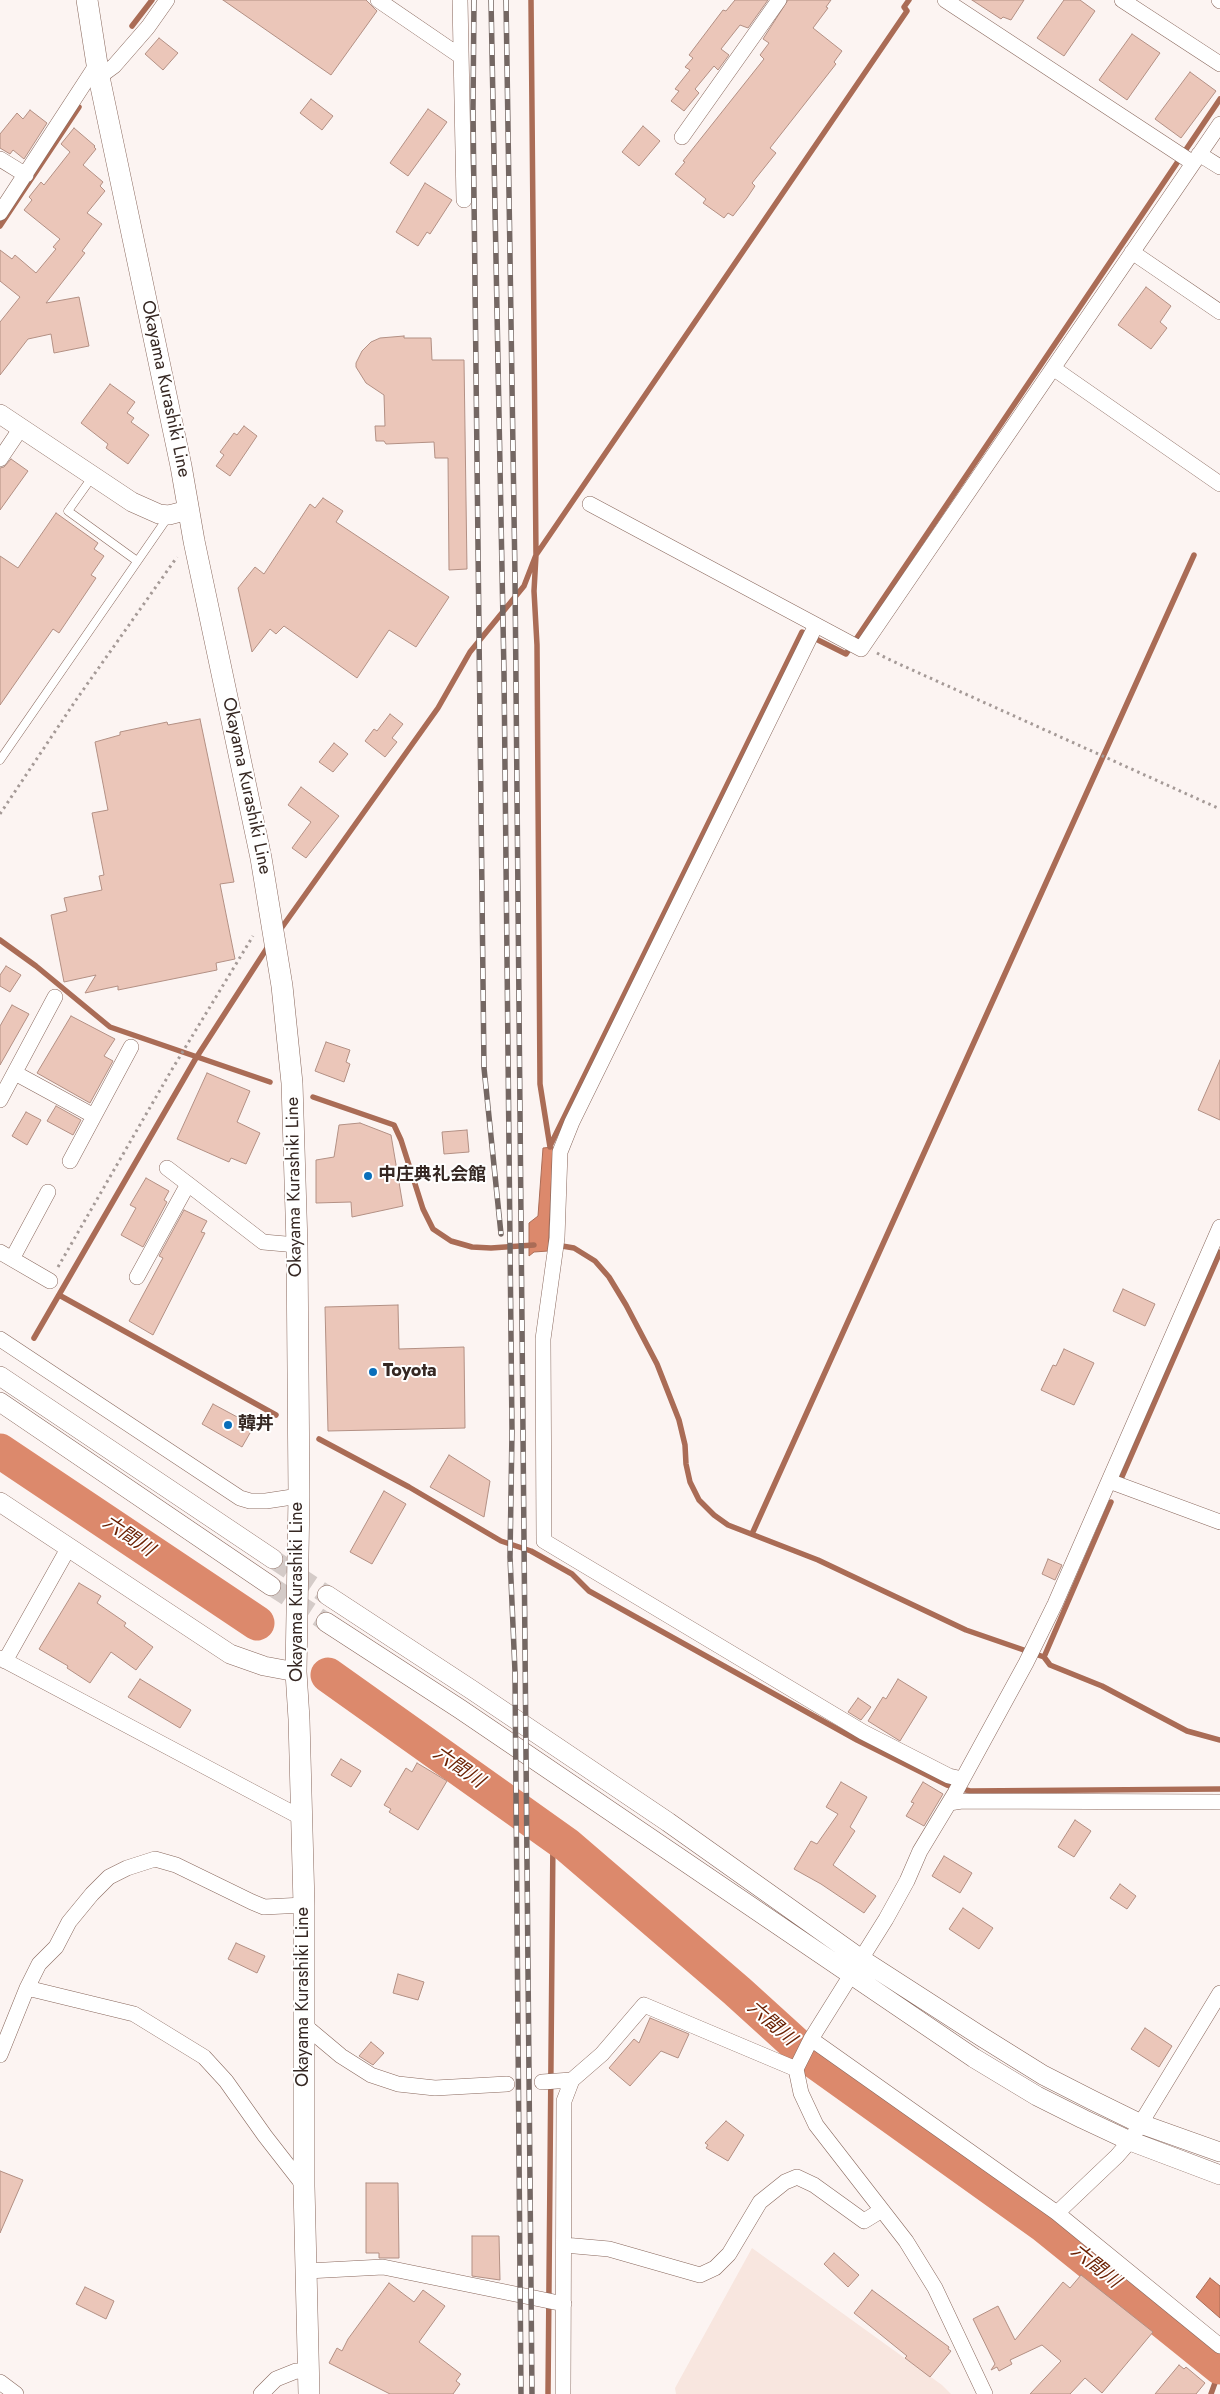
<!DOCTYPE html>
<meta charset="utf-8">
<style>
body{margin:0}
canvas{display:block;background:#fcf4f2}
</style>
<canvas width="1220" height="2394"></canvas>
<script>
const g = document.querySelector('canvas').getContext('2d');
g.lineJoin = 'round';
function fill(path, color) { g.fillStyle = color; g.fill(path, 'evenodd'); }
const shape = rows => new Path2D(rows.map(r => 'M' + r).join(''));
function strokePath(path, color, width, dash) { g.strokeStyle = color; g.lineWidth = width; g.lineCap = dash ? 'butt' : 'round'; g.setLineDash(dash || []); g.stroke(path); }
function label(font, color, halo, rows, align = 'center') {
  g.font = font + ' Jost,"Noto Sans JP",sans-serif'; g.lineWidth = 4; g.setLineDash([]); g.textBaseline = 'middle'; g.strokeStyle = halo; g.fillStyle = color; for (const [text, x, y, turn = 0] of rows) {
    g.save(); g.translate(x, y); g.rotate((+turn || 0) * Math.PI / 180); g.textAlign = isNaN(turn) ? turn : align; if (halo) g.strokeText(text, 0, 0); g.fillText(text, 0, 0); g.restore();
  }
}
fill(shape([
 [752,2248,942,2385,951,2394,676,2394,675,2388]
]), '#f8e6df');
const water = shape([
 [553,1147,548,1251,534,1252,529,1256,529,1223,538,1216,543,1148,553,1147],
 [1210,2278,1220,2286,1220,2318,1196,2297,1210,2278]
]);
fill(water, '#dc896c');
strokePath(water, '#aa6c56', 1);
strokePath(shape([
 [531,0,536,555,534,591,537,645,540,1084,550,1147],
 [132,26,152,0],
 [0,226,79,107],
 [280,930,438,708,470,652,524,586,536,555,907,11,904,7,909,0],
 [0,940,36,966,110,1027,270,1082],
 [313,1097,394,1125,401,1140,423,1209,433,1229,451,1241,472,1247,491,1248,534,1245],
 [550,1146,802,632,846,654,1220,99],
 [556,1245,574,1248,595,1261,609,1277,626,1305,657,1364,679,1420,685,1445,686,1464,690,1482,699,1500,714,1515,728,1525,818,1560,966,1630,1044,1657,1050,1665,1102,1686,1187,1731,1220,1740],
 [59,1295,276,1415],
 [34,1338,196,1058,269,945],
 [319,1439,409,1487,501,1541,531,1551,572,1574,589,1591,857,1740,947,1785,970,1791,1220,1789],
 [1121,1479,1220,1252],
 [752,1534,1194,555],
 [1044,1657,1111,1502],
 [548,2394,553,1836],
 [1211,2394,1220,2369]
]), '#aa6c56', 5.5);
strokePath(shape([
 [0,1451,257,1623],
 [328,1675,567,1845,737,1991,813,2060,1045,2226,1220,2367]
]), '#dc896c', 35);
const building = shape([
 [223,0,366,0,377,11,331,75,223,0],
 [735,0,768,0,748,28,740,25,721,49,729,55,718,70,714,66,695,89,699,93,684,111,671,101,679,91,675,89,690,70,685,67,693,58,689,55,723,10,726,11,735,0],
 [788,0,831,0,826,7,828,8,813,28,842,51,834,62,836,64,770,148,776,153,752,183,755,186,747,198,733,216,728,213,724,218,703,203,706,199,675,174,685,162,683,161,764,59,760,55,769,43,763,39,788,0],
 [972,0,1024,0,1011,20,1003,17,1001,19,972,0],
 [1064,0,1080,0,1095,11,1064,56,1037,38,1064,0],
 [1132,34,1160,53,1127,100,1099,80,1132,34],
 [159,38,178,53,163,70,145,54,159,38],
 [1190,72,1216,91,1181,138,1155,119,1190,72],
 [311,99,333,116,322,130,300,113,311,99],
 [428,109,447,122,408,176,390,163,428,109],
 [30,110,47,123,24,159,13,150,10,154,0,148,0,134,17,113,23,119,30,110],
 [643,126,660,141,639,166,622,152,643,126],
 [74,128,95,146,94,147,96,149,83,165,103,182,100,186,105,191,87,213,102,224,82,251,85,253,46,303,79,297,89,346,54,353,51,334,28,339,0,375,0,322,20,297,0,281,0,250,12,259,15,255,36,273,56,249,53,247,60,239,24,210,32,200,29,197,41,182,44,185,70,152,61,144,74,128],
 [425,183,452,200,430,234,427,232,418,246,396,232,425,183],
 [1146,287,1171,306,1160,322,1167,328,1151,349,1118,325,1146,287],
 [404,336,404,338,431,338,432,360,464,360,467,569,449,570,448,458,435,458,434,442,386,444,384,441,376,441,375,426,385,426,384,395,366,383,356,367,356,363,362,351,371,342,380,338,404,336],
 [110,384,135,402,127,413,134,418,131,422,149,435,128,464,106,448,108,444,81,423,110,384],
 [244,426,257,436,230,476,216,466,224,455,220,452,234,433,237,435,244,426],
 [11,459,28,471,0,510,0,468,4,467,11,459],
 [323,498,343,511,336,522,449,597,416,647,389,630,357,678,284,626,276,634,270,629,252,652,238,588,255,567,264,574,310,504,315,508,323,498],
 [56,513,98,543,94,549,104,556,91,575,96,578,59,633,53,629,0,705,0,556,18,568,56,513],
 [390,714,403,724,392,738,397,742,385,757,365,741,374,729,377,731,390,714],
 [200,719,234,882,220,884,235,959,216,963,217,970,118,990,118,986,85,993,96,975,64,982,51,915,67,911,64,898,102,890,99,876,104,875,92,813,108,810,95,742,120,735,120,732,167,722,168,725,200,719],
 [334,743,348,754,333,772,319,762,334,743],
 [301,787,339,816,306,858,292,848,311,822,288,805,301,787],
 [6,966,21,975,10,992,0,986,0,975,6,966],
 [12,1005,29,1014,0,1065,0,1026,12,1005],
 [71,1016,115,1039,104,1056,113,1061,90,1103,37,1073,71,1016],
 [326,1042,350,1050,346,1062,350,1064,344,1082,315,1071,326,1042],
 [1220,1060,1220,1120,1198,1110,1220,1060],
 [207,1073,250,1091,237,1122,260,1133,246,1164,231,1158,229,1162,177,1139,207,1073],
 [56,1106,81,1120,73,1135,47,1121,56,1106],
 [26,1112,41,1120,27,1145,12,1136,26,1112],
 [360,1123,391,1135,403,1206,352,1217,351,1202,316,1203,316,1160,334,1157,339,1125,360,1123],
 [467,1130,469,1152,444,1154,442,1132,467,1130],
 [146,1178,169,1191,164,1200,167,1202,143,1247,121,1235,136,1208,130,1205,146,1178],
 [184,1210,207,1221,201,1232,205,1233,153,1335,129,1321,163,1258,159,1256,184,1210],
 [1123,1289,1155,1304,1145,1326,1113,1311,1123,1289],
 [398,1305,399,1349,464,1347,465,1428,328,1431,325,1307,398,1305],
 [1064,1349,1094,1363,1074,1405,1041,1390,1053,1365,1056,1366,1064,1349],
 [213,1404,254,1426,242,1447,202,1424,213,1404],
 [449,1455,490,1481,484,1517,430,1487,449,1455],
 [384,1491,406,1504,372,1564,350,1552,384,1491],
 [1048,1559,1062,1565,1055,1580,1042,1574,1048,1559],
 [79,1583,101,1596,97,1603,126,1623,124,1626,153,1647,136,1670,111,1652,90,1683,67,1668,68,1666,39,1649,79,1583],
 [140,1679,191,1710,180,1728,128,1697,140,1679],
 [898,1679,927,1697,900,1741,868,1721,883,1697,886,1699,898,1679],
 [858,1698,871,1707,861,1720,848,1712,858,1698],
 [341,1759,361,1771,351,1787,331,1775,341,1759],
 [417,1763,447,1781,418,1830,389,1812,391,1809,384,1805,406,1768,412,1772,417,1763],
 [841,1782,867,1797,850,1827,855,1831,833,1865,876,1896,864,1913,821,1884,794,1869,811,1841,817,1844,838,1814,826,1807,841,1782],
 [923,1782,943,1794,924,1826,906,1816,914,1803,911,1802,923,1782],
 [1075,1820,1091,1831,1074,1857,1058,1847,1075,1820],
 [944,1856,972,1873,960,1893,932,1876,944,1856],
 [1120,1884,1136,1896,1127,1909,1110,1898,1120,1884],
 [963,1908,993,1928,979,1949,949,1929,963,1908],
 [236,1943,265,1956,257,1973,228,1959,236,1943],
 [398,1974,424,1982,418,2000,393,1993,398,1974],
 [650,2018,689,2034,678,2058,661,2051,630,2086,609,2068,634,2039,639,2043,650,2018],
 [1145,2028,1172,2046,1159,2067,1131,2049,1145,2028],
 [371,2042,384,2053,373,2065,359,2056,371,2042],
 [726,2121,744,2135,728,2161,706,2148,708,2145,705,2143,726,2121],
 [0,2171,23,2180,0,2233,0,2171],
 [366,2183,398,2183,399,2258,379,2258,379,2253,366,2253,366,2183],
 [472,2236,499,2236,500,2280,472,2276,472,2236],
 [834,2253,859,2275,848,2287,824,2264,834,2253],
 [1081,2275,1153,2332,1102,2393,1085,2378,1070,2394,1030,2394,1061,2361,1042,2345,1010,2360,1012,2364,999,2371,997,2367,991,2370,995,2364,973,2319,998,2306,1015,2340,1063,2282,1070,2288,1081,2275],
 [389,2283,414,2302,423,2290,445,2306,419,2342,461,2374,456,2381,460,2384,453,2394,390,2394,329,2363,337,2348,342,2351,348,2339,389,2283],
 [85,2287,114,2301,106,2319,76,2304,85,2287],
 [872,2290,949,2347,948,2349,951,2351,930,2377,905,2358,907,2356,854,2313,872,2290],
 [1179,2365,1184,2369,1186,2367,1205,2383,1196,2394,1155,2394,1179,2365]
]);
fill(building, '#ebc6b9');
strokePath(building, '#b39084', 1);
strokePath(shape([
 [273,1559,327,1595],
 [271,1586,326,1622]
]), '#d4cbc8', 19, [19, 9]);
const service = shape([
 [93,476,68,511,137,561],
 [0,760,168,517]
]);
const minor = shape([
 [378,0,460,56],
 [460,0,464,200],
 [945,0,1193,163],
 [1122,0,1220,64],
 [1219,0,1220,1],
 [99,77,114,66,148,27,167,0],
 [682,137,779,0],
 [1199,154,1220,167],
 [0,159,26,175],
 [0,213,97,64],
 [1132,252,1220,312],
 [1053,368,1220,484],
 [0,459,21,428],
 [590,504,861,649,1220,124],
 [816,625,572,1122,560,1152,557,1238,543,1339,544,1541,863,1732,949,1776,962,1779],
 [15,1073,94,1116],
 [0,1100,55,997],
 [70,1161,131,1047],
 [167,1168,188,1184],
 [0,1252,50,1281],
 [12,1259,48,1192],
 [137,1277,188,1184,263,1242,297,1245],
 [0,1339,240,1498,250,1501,266,1501,299,1496],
 [1109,1481,1220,1522],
 [0,1658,302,1818],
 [5,1661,69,1547],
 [949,1803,962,1801,1220,1802],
 [27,1988,134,2014,204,2057,226,2081,265,2136,304,2186],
 [304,2025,341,2056,371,2075,398,2084,435,2088,507,2084],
 [811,2039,1057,2213,1220,2346],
 [0,2055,27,1988,39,1964,56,1947,69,1922,92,1894,109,1877,127,1868,155,1859,176,1865,252,1902,264,1907,304,1905],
 [542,2082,572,2080,602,2054,644,2005,796,2069],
 [1057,2213,1117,2156,1130,2141,1220,1993],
 [564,2245,609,2249,700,2275,715,2268,729,2254,760,2202,785,2182,797,2177,814,2185,864,2221,882,2210],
 [307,2271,383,2267,564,2304],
 [0,2382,16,2394],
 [261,2394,276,2379,296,2371,309,2372],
 [563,2394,564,2101,572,2080],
 [985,2394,935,2288,906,2241,816,2125,801,2093,796,2069,811,2039,886,1919,907,1881,920,1851,955,1793,1026,1663,1055,1604,1220,1227]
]);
const tertiary = shape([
 [0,414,132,502,159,514,169,515,188,510],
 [0,1376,273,1559],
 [0,1402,271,1586],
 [0,1502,230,1654,264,1666,296,1672],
 [327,1595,472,1690,668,1822,861,1959,982,2037,1043,2075,1092,2100,1141,2124,1220,2152],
 [326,1622,460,1709,974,2058,1037,2096,1083,2119,1130,2141,1220,2175]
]);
const secondary = shape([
 [87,0,99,77,181,466,194,541,261,858,282,986,292,1083,297,1245,299,1496,296,1672,299,1719,304,1905,304,2186,309,2394]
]);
strokePath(service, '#89685d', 9);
strokePath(minor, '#89685d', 16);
strokePath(tertiary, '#89685d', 20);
strokePath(secondary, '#89685d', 22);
strokePath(shape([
 [877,653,888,659,1220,809],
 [0,814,76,700,177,557],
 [58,1267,171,1071,253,936]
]), '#a59a97', 3, [2.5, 4]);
strokePath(service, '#fff', 8);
strokePath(minor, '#fff', 15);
strokePath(tertiary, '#fff', 19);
strokePath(secondary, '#fff', 21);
const rail = shape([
 [474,0,473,109,484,1068,501,1234],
 [491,0,504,673,512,1431,510,1557,515,1672,521,2394],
 [506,0,515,577,532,2394]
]);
strokePath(rail, '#746763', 5.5);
strokePath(rail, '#fff', 4, [11]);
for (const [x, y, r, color] of [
 [368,1176,5,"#0a6eba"],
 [373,1372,5,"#0a6eba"],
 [228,1425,5,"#0a6eba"]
]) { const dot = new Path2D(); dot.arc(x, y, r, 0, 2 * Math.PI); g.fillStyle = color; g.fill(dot); strokePath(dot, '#fff', 2); }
label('18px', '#352722', '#fff', [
 ["Okayama Kurashiki Line",165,389,78],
 ["Okayama Kurashiki Line",246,786,78],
 ["Okayama Kurashiki Line",295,1187,-91],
 ["Okayama Kurashiki Line",298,1592,-90],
 ["Okayama Kurashiki Line",304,1997,-90]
]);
label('bold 18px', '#352722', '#fff', [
 ["中庄典礼会館",378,1176],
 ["Toyota",383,1372],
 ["韓丼",238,1425]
], 'left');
label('italic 19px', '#691f00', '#fff', [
 ["六間川",128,1537,34],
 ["六間川",458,1768,35],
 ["六間川",771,2024,41],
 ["六間川",1095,2267,39]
]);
</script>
